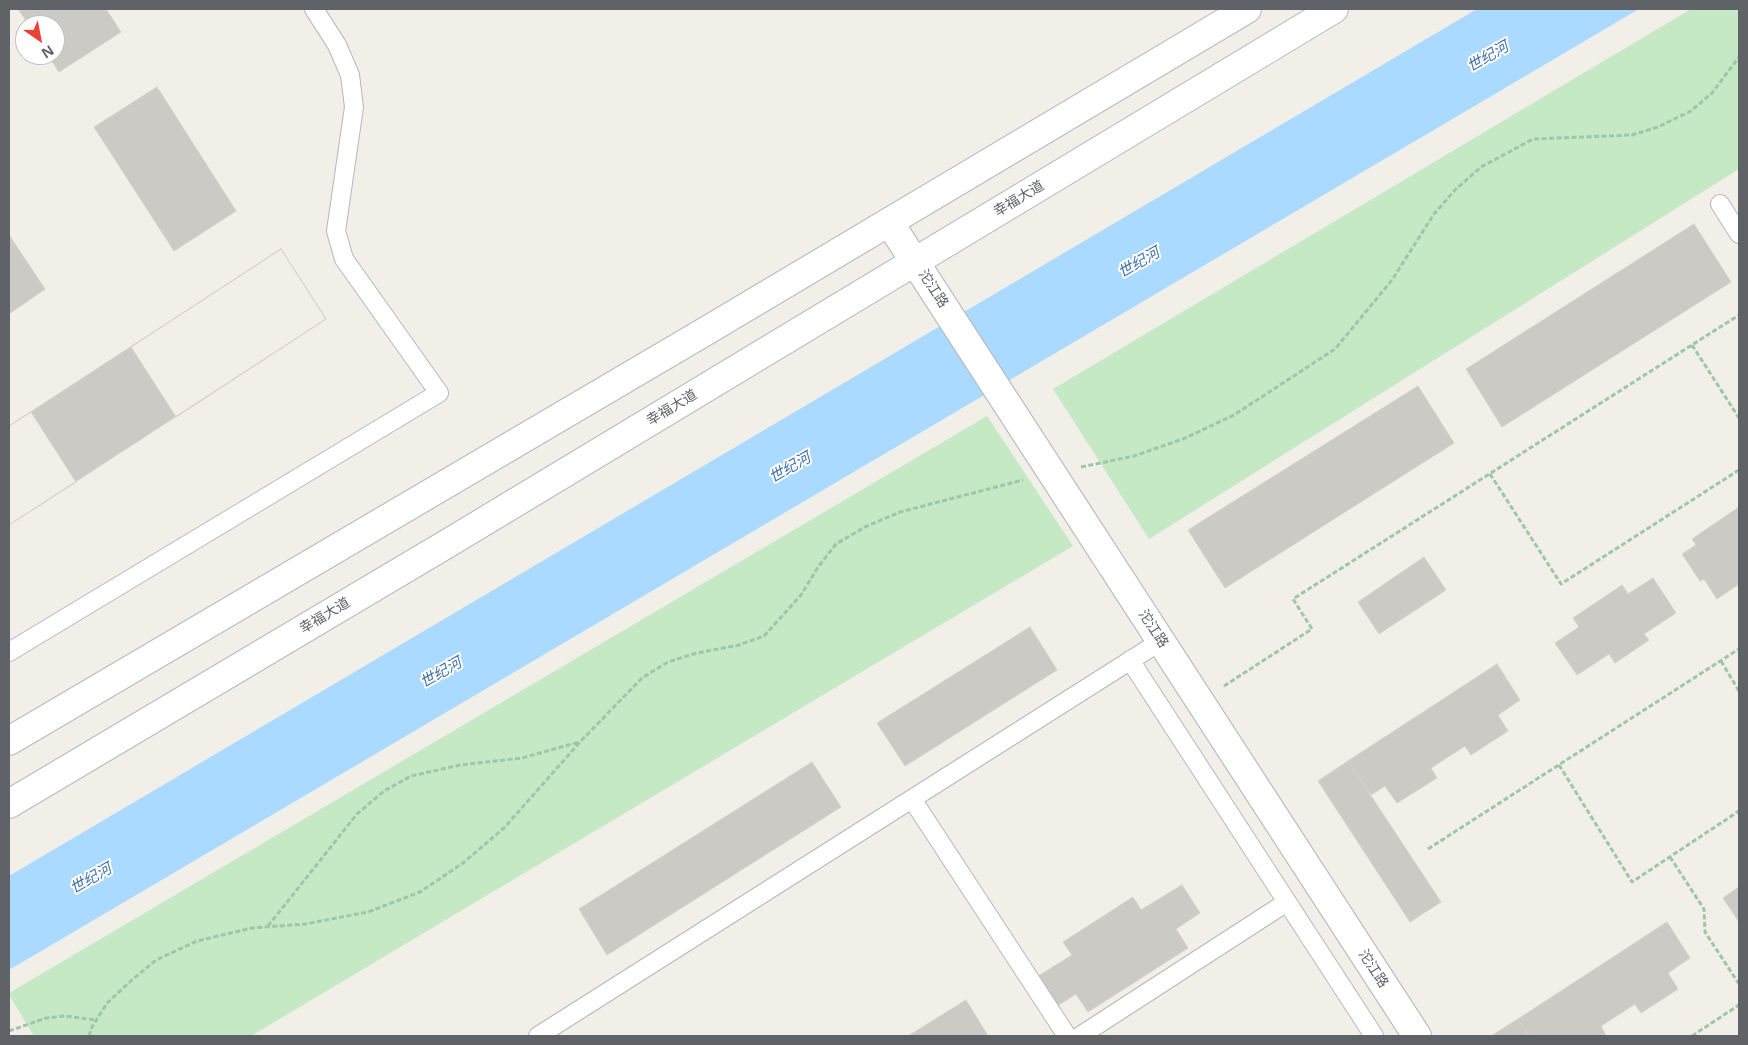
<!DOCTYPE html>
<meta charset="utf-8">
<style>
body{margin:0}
#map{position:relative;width:1748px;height:1045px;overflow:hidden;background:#f1efe8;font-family:"Open Sans",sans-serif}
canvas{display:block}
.frame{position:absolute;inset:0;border:10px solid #5f6368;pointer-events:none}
.north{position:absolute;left:15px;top:15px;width:50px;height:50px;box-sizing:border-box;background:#fff;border:1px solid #bfc1c3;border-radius:50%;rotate:147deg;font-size:14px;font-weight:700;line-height:20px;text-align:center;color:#5f6368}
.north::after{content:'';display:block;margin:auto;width:18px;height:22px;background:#ea4335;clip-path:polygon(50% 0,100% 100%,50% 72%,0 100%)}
</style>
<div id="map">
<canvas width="1748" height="1045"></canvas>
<div class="frame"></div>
<div class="north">N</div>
</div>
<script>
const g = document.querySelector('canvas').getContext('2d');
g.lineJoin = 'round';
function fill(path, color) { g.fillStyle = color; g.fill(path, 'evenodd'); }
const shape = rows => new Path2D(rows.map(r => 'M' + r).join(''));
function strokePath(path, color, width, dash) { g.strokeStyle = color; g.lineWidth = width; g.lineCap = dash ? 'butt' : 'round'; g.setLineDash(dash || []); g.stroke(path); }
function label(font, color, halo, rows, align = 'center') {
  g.font = font + ' "Open Sans","Noto Sans SC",sans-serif'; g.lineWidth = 4; g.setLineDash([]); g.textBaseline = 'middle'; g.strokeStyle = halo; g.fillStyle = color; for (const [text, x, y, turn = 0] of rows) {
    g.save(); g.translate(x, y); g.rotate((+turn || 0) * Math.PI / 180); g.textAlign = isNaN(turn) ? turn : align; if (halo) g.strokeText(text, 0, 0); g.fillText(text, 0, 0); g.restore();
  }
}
fill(shape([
 [1691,9,1739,9,1739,169,1149,539,1053,389],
 [987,416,1073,546,251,1036,34,1036,9,995,9,993]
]), '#c5e8c5');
fill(shape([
 [1477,9,1639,9,9,970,9,876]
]), '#aadaff');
const building = shape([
 [18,9,106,9,121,32,59,72,48,55,55,55,55,25,29,25,18,9],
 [157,87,236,211,174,251,94,127,157,87],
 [1694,224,1731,282,1502,427,1466,369,1694,224],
 [9,235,45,289,9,314,9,235],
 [281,249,326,319,176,417,131,347,281,249],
 [281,249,326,319,9,525,9,426,281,249],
 [1418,386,1454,443,1225,588,1188,530,1418,386],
 [31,412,76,482,9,525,9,426,31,412],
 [1739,507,1739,584,1717,599,1704,579,1700,581,1682,554,1696,545,1692,539,1739,507],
 [1424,557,1446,590,1379,634,1358,602,1424,557],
 [1653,578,1676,613,1644,634,1649,640,1615,663,1609,654,1577,675,1555,643,1579,627,1573,618,1622,585,1628,594,1653,578],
 [1030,627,1057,670,905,766,877,723,1030,627],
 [1497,664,1520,700,1498,715,1508,731,1471,755,1465,746,1431,768,1437,778,1397,803,1385,786,1371,795,1348,761,1497,664],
 [1348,761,1441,902,1410,922,1318,781,1348,761],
 [812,762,841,807,607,955,579,909,812,762],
 [1182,885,1200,913,1176,929,1188,948,1088,1012,1076,994,1057,1006,1037,977,1072,955,1063,942,1133,897,1141,910,1182,885],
 [1739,887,1739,922,1723,898,1739,887],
 [1667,922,1690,958,1668,973,1678,989,1641,1013,1635,1004,1601,1026,1606,1036,1529,1036,1518,1019,1667,922],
 [966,1000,988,1036,908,1036,966,1000],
 [1518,1019,1529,1036,1491,1036,1518,1019]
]);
fill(building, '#cccac5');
strokePath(building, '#d6d1c6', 1);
const service = shape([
 [1720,204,1739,234],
 [9,652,439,393,344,259,336,231,354,107,350,75,337,45,314,9],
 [1130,660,1374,1036],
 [912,799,1067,1036],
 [538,1036,1161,641],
 [1080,1036,1287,902]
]);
const minor = shape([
 [889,222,1417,1036]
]);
const secondary = shape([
 [9,741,701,334,1247,9],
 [9,804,450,542,1334,9]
]);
strokePath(service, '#b5b8bc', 20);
strokePath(minor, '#b5b8bc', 30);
strokePath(secondary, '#b6babf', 30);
strokePath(shape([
 [1692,345,1739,418],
 [1081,467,1134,456,1183,439,1234,415,1335,349,1392,280,1434,214,1455,190,1481,167,1533,139,1632,135,1658,127,1691,111,1712,93,1739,57],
 [1490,474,1561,584,1739,470],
 [1721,661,1739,691],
 [1224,686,1312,629,1293,599,1739,315],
 [1559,765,1632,882,1739,811],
 [1428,849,1739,649],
 [1670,857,1704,909,1705,932,1739,984],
 [268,926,357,814,384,791,411,776,460,765,522,758,579,742],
 [9,1031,46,1018,65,1016,96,1020],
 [89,1036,92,1027,107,1003,132,980,156,960,197,941,252,928,305,924,368,912,420,892,463,863,504,828,580,742,642,678,668,662,697,653,739,645,764,636,801,595,818,567,836,544,865,527,900,512,1023,480],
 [1692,1036,1739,1005]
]), '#9cc7a9', 3, [5, 2.5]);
strokePath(service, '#fff', 18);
strokePath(minor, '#fff', 28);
strokePath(secondary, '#fff', 28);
label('14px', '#5f6368', '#fff', [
 ["幸福大道",1019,199,-31],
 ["沱江路",933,289,57],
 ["幸福大道",672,408,-31],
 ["幸福大道",325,616,-31],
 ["沱江路",1153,629,57],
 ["沱江路",1373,969,57]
]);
label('italic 15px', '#4174aa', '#fff', [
 ["世纪河",1488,57,-30],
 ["世纪河",1139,263,-30],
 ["世纪河",790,468,-30],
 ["世纪河",441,673,-30],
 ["世纪河",91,879,-30]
]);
</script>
